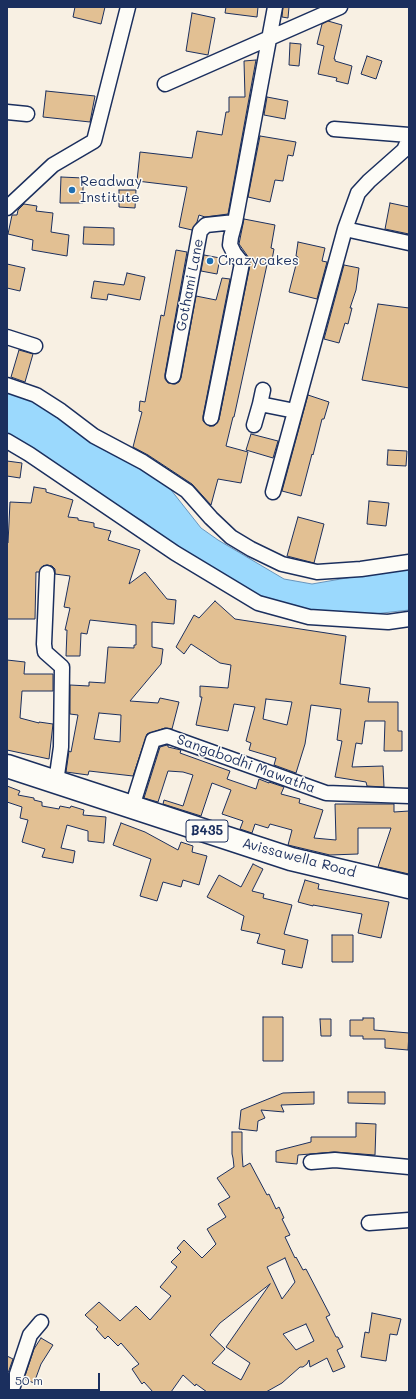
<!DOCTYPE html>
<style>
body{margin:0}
#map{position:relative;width:416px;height:1399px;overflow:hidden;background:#f8f0e3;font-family:Mali,sans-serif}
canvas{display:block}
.frame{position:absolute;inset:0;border:8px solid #1b2f5e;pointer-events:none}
.scale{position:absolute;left:8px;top:1373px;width:92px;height:18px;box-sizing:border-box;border:2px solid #1b2f5e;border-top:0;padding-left:5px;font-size:12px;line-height:14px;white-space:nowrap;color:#1b2f5e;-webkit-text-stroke:3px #fdfcf7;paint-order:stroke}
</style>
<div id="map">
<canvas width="416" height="1399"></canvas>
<div class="frame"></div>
<div class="scale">50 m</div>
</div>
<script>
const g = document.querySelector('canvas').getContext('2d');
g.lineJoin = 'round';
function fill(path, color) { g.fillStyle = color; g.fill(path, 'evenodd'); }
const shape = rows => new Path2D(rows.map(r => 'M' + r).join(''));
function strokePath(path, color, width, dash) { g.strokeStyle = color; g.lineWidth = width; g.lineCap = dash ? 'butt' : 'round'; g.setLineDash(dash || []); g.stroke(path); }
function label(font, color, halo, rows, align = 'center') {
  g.font = font + ' Mali,sans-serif'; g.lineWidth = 3; g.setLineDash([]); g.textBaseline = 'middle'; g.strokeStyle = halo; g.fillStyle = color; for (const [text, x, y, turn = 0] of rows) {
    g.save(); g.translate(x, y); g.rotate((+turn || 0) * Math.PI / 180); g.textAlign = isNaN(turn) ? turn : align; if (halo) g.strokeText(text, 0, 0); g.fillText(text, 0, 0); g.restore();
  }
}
const water = shape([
 [7,388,50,407,160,476,201,528,218,540,284,579,312,584,358,576,409,563,409,610,347,617,281,607,232,585,185,555,143,521,84,487,29,447,7,434,7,388]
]);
fill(water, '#9bd9fd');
strokePath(water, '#6895bd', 1);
const building = shape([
 [75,7,105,7,101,24,73,17,75,7],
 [226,7,258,7,257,17,225,13,226,7],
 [283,7,289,7,288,18,282,17,283,7],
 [192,13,215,18,208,55,186,51,192,13],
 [328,21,342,25,334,59,335,59,335,61,352,66,348,84,336,81,337,78,318,74,324,46,317,44,322,24,328,21],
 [290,43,301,44,299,66,289,65,290,43],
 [367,56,382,61,376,79,361,74,367,56],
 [256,60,228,214,205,217,199,215,197,222,192,230,179,227,187,187,137,181,140,152,192,158,197,131,222,135,226,112,229,112,229,97,245,97,244,61,256,60],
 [46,91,95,96,90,122,43,117,46,91],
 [267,97,288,101,285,119,264,115,267,97],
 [260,136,296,142,293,156,288,155,283,181,275,180,270,202,248,197,260,136],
 [61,177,83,178,83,203,60,203,61,177],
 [119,190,136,190,135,208,119,207,119,190],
 [390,203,409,207,409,234,385,229,390,203],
 [24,204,37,206,36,211,53,213,51,232,69,235,67,256,32,250,33,240,8,234,12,215,17,215,18,210,24,204],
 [244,219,275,225,271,248,274,249,272,260,268,260,234,417,233,417,226,446,248,452,241,483,218,479,211,505,192,484,148,455,133,447,142,412,139,411,140,401,145,402,161,315,164,316,176,250,187,252,165,374,165,379,168,383,175,384,179,382,181,378,196,296,216,300,222,278,230,279,203,416,203,421,209,426,214,426,219,420,250,265,249,258,239,244,244,219],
 [84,227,114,228,114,245,83,244,84,227],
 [298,242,325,248,322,261,327,262,317,299,289,292,298,257,296,256,298,242],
 [204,255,220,258,217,274,201,271,204,255],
 [7,264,25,268,20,291,7,288,7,264],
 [344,265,359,268,356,290,350,308,352,308,348,324,345,323,339,343,324,339,344,265],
 [127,273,145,277,140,300,108,294,107,300,91,298,94,281,124,285,127,273],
 [378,304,409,308,409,388,362,380,378,304],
 [19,350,33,354,25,382,11,377,19,350],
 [308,395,329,402,324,419,322,419,313,455,312,454,301,496,282,491,308,395],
 [251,434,278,441,273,458,246,450,251,434],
 [388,450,407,451,406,466,387,465,388,450],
 [7,461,22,463,20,478,7,476,7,461],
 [34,487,46,489,46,492,73,500,68,517,78,518,78,520,94,523,94,527,111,531,108,540,140,550,129,584,145,572,167,599,176,600,174,624,152,622,152,647,163,649,161,664,130,701,158,703,160,698,179,702,172,729,165,728,147,734,133,776,89,771,88,775,66,772,69,751,71,752,78,715,70,714,70,685,89,686,89,682,105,683,108,647,134,648,134,645,136,645,136,625,90,620,87,634,81,633,80,656,66,656,67,630,65,630,70,608,64,607,70,576,55,574,55,569,52,566,47,565,43,566,39,572,36,572,35,619,7,619,7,542,8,543,10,502,31,503,34,487],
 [99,713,121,715,120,742,94,739,99,713],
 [369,501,389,503,386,526,367,524,369,501],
 [298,517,324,524,314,563,287,556,298,517],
 [215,601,235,619,346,636,340,684,370,688,368,702,398,702,398,731,402,731,402,751,384,751,385,721,365,721,362,744,356,743,352,767,383,766,384,787,367,786,366,782,335,777,342,741,337,740,341,709,311,705,305,744,296,773,274,765,276,758,249,750,251,743,246,741,255,707,234,704,228,731,196,725,202,697,200,697,200,686,228,688,231,665,220,663,191,644,184,654,176,647,194,615,199,618,215,601],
 [266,699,292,702,287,725,263,719,266,699],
 [7,660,25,662,24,674,53,674,53,691,22,691,20,718,39,723,39,722,53,724,49,759,7,750,7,660],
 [167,745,168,745,168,747,181,750,180,753,230,771,227,779,256,789,259,779,269,783,269,782,284,787,281,794,300,799,299,803,323,810,314,838,336,840,335,804,394,804,394,812,409,811,409,874,378,867,391,828,358,828,358,854,330,855,288,845,292,830,270,824,268,828,255,824,252,833,240,829,243,821,222,814,231,790,212,783,201,816,163,804,164,800,183,806,193,775,183,772,168,771,158,802,144,798,160,747,167,745],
 [7,786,20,791,18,795,34,798,34,800,42,802,42,806,59,809,60,806,70,808,71,806,84,810,83,815,106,817,104,843,88,841,88,831,67,825,61,848,75,851,73,863,42,857,45,849,22,842,28,820,20,818,22,807,7,802,7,786],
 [121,823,145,832,178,850,181,842,193,846,192,852,207,856,199,885,183,880,181,887,163,882,157,901,140,896,151,859,113,845,121,823],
 [253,864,263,869,252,891,264,894,263,898,292,905,284,934,308,940,302,968,282,964,285,950,257,943,260,934,241,930,244,916,207,897,219,875,241,887,253,864],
 [305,880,319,884,318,889,389,902,381,938,358,933,362,914,313,905,313,906,298,902,305,880],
 [332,935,353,935,353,962,332,962,332,935],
 [263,1017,283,1017,283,1061,263,1061,263,1017],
 [363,1018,374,1018,374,1030,409,1033,408,1050,385,1048,385,1039,363,1039,363,1036,350,1036,350,1020,363,1020,363,1018],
 [320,1019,331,1019,331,1036,321,1036,320,1019],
 [314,1092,314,1104,281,1105,284,1112,261,1110,265,1118,258,1121,257,1131,239,1129,241,1110,283,1093,314,1092],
 [348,1092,385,1092,385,1104,348,1103,348,1092],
 [356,1123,376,1124,375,1155,334,1152,298,1155,297,1164,276,1162,276,1151,311,1142,311,1137,356,1137,356,1123],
 [232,1132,242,1132,242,1152,243,1167,250,1163,267,1195,269,1194,276,1209,279,1207,284,1218,282,1219,290,1235,285,1237,295,1258,296,1257,303,1270,306,1269,330,1315,326,1317,336,1337,338,1337,343,1347,337,1350,345,1367,333,1372,327,1358,310,1367,309,1360,307,1364,303,1367,300,1367,282,1383,266,1392,207,1392,196,1384,195,1386,183,1375,171,1392,153,1392,144,1382,142,1384,132,1369,139,1364,121,1343,118,1346,108,1336,105,1339,96,1329,98,1327,85,1315,99,1302,120,1321,136,1306,150,1320,171,1296,160,1287,177,1267,171,1262,181,1252,177,1248,184,1240,202,1258,216,1244,207,1229,226,1217,218,1204,230,1197,217,1178,234,1167,233,1158,232,1154,232,1132],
 [285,1258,295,1282,282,1299,267,1267,285,1258],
 [270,1284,226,1347,250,1363,241,1380,212,1363,225,1349,210,1335,220,1323,270,1284],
 [306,1324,314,1341,296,1350,283,1334,306,1324],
 [372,1313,401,1319,397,1335,390,1334,386,1361,361,1357,365,1332,369,1333,372,1313],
 [41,1338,53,1345,41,1364,34,1383,24,1379,34,1349,41,1338],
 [7,1356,13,1359,8,1373,7,1372,7,1356]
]);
fill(building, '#e2c093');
strokePath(building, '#1b2f5e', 1);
const minor = shape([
 [165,84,340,7],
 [7,112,27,114],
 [334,129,409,135],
 [7,208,53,165,94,141,128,7],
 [345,229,409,243],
 [7,337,35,346],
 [173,376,200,231,206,225,235,222],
 [7,385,36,395,61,411,94,436,143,462,187,491,211,518,231,537,251,549,282,564,317,572,361,569,409,562],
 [260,404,263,390],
 [211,418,242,263,234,253,230,245,231,237,235,222,275,7],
 [254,425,260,404,295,411],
 [7,441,29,454,175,553,258,603,309,617,388,622,409,619],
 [273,492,345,229,358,193,369,181,404,150,409,139],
 [47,573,44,644,45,652,62,667,61,747,56,782],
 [132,807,153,740,167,736,326,793,409,796],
 [311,1162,335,1160,409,1167],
 [369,1223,409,1220],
 [11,1392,30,1335,41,1322]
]);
const primary = shape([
 [7,766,291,859,409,887]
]);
strokePath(minor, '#1b2f5e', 17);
strokePath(primary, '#1b2f5e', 25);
strokePath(minor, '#fdfcf7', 14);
strokePath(primary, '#fdfcf7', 22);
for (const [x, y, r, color] of [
 [72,190,4,"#1f6fb2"],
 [210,261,4,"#1f6fb2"]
]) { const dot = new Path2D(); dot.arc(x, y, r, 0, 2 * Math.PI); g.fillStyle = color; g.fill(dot); strokePath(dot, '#fdfcf7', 1.5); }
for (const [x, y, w] of [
 [207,831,42]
]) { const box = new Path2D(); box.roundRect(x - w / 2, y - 11, w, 22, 3); g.fillStyle = '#fdfcf7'; g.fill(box); strokePath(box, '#1b2f5e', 1); }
label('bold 13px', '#1b2f5e', null, [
 ["B435",207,831]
]);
label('14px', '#1b2f5e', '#fdfcf7', [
 ["Readway",80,182],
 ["Institute",80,198],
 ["Crazycakes",218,261]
], 'left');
label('14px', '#1b2f5e', '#fdfcf7', [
 ["Gothami Lane",190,285,-79],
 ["Sangabodhi Mawatha",246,764,20],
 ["Avissawella Road",299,858,15]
]);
</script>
